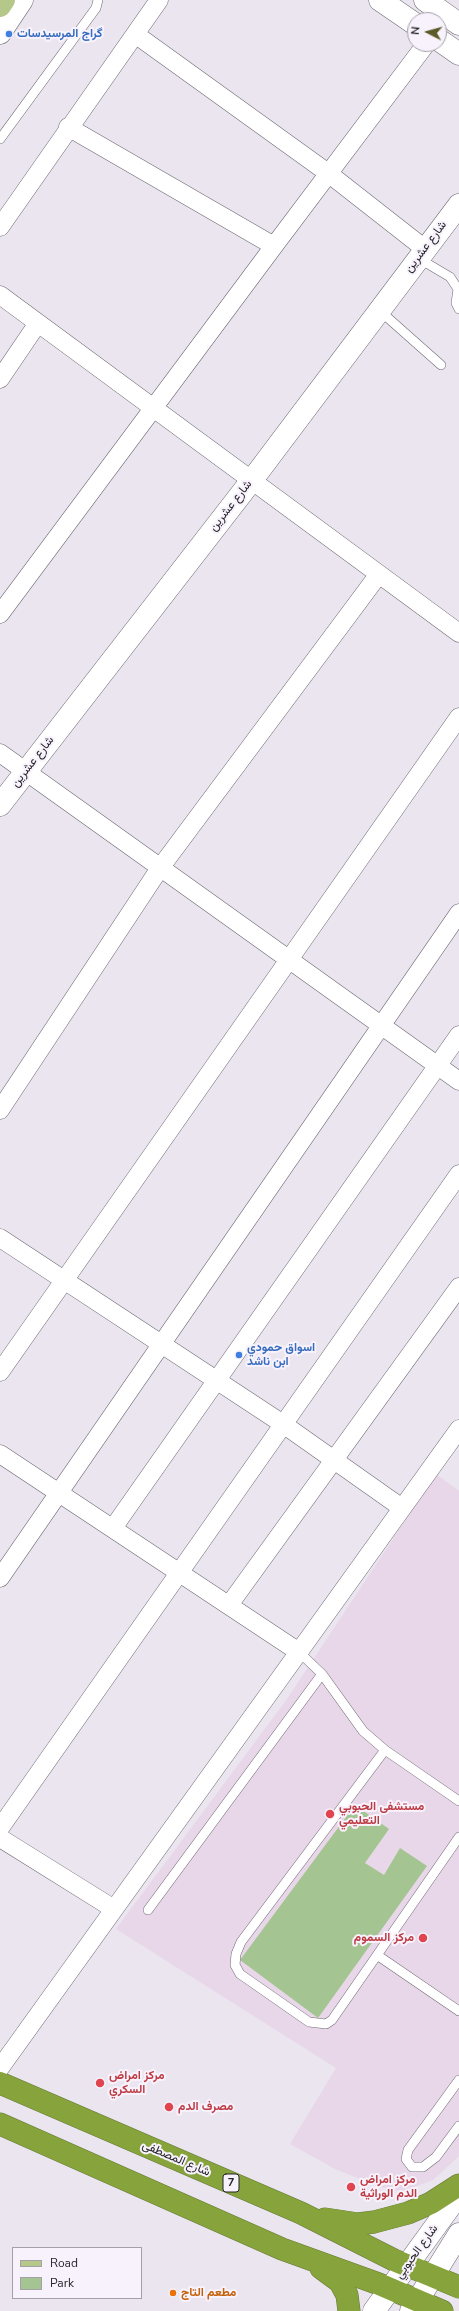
<!DOCTYPE html>
<meta charset="utf-8">
<style>
body{margin:0}
#map{position:relative;width:459px;height:2311px;overflow:hidden;background:#eae5ef;font-family:"Nunito Sans",sans-serif}
canvas{display:block}
.legend{position:absolute;left:12px;top:2247px;width:130px;height:52px;box-sizing:border-box;background:#f7f2fc;border:1px solid #a4a0a8;margin:0;padding:5px 7px;list-style:none;font-size:12px;color:#272529}
.legend li{display:flex;align-items:center;gap:8px;height:20px}
.legend b{width:20px;border:1px solid #a4a0a8}
.north{position:absolute;left:407px;top:12px;width:40px;height:40px;box-sizing:border-box;background:#f7f2fc;border:1px solid #a4a0a8;border-radius:50%;rotate:276deg;font-size:11px;font-weight:700;line-height:16px;text-align:center;color:#272529}
.north::after{content:'';display:block;margin:auto;width:14px;height:18px;background:#5c5b28;clip-path:polygon(50% 0,100% 100%,50% 72%,0 100%)}
</style>
<div id="map">
<canvas width="459" height="2311"></canvas>
<ul class="legend">
<li><b style="height:5px;background:#b6c889"></b>Road</li>
<li><b style="height:11px;background:#a4c592"></b>Park</li>
</ul>
<div class="north">N</div>
</div>
<script>
const g = document.querySelector('canvas').getContext('2d');
g.lineJoin = 'round';
function fill(path, color) { g.fillStyle = color; g.fill(path, 'evenodd'); }
const shape = rows => new Path2D(rows.map(r => 'M' + r).join(''));
function strokePath(path, color, width, dash) { g.strokeStyle = color; g.lineWidth = width; g.lineCap = dash ? 'butt' : 'round'; g.setLineDash(dash || []); g.stroke(path); }
function label(font, color, halo, rows, align = 'center') {
  g.font = font + ' "Nunito Sans",Vazirmatn,sans-serif'; g.lineWidth = 4; g.setLineDash([]); g.textBaseline = 'middle'; g.strokeStyle = halo; g.fillStyle = color; for (const [text, x, y, turn = 0] of rows) {
    g.save(); g.translate(x, y); g.rotate((+turn || 0) * Math.PI / 180); g.textAlign = isNaN(turn) ? turn : align; if (halo) g.strokeText(text, 0, 0); g.fillText(text, 0, 0); g.restore();
  }
}
fill(shape([
 [436,1474,459,1491,459,2156,433,2180,403,2191,380,2187,335,2169,290,2144,336,2068,116,1929,287,1699]
]), '#e8d7e8');
fill(shape([
 [355,1805,389,1829,365,1863,384,1875,400,1848,427,1866,318,2018,240,1960]
]), '#a4c592');
const lane = shape([
 [0,139,96,8,98,0],
 [418,258,450,277,458,289,456,303,459,309],
 [379,310,441,365],
 [299,1652,322,1674,363,1731,385,1750,459,1801],
 [385,1750,241,1942,236,1954,235,1965,240,1974,309,2022,326,2024,332,2020,459,1837],
 [148,1910,322,1674],
 [377,1955,459,2011],
 [459,2080,408,2150,406,2159,412,2167,423,2167,436,2157,459,2126]
]);
const street = shape([
 [135,34,328,173,425,249],
 [68,127,274,246],
 [0,227,159,0],
 [0,295,459,633],
 [0,379,38,323],
 [0,614,274,246,426,44],
 [0,753,459,1081],
 [0,1110,160,868,379,574],
 [0,1238,283,1424,402,1508],
 [0,1372,459,717],
 [0,1454,299,1652],
 [113,1528,459,1035],
 [0,1578,459,913],
 [229,1605,459,1287],
 [0,1828,459,1174],
 [0,1838,114,1909],
 [0,2068,459,1429]
]);
const secondary = shape([
 [380,0,415,24],
 [425,0,459,24],
 [0,33,22,0],
 [439,40,459,54],
 [0,805,252,480,459,205],
 [374,2311,459,2194],
 [411,2311,459,2234]
]);
const primary = shape([
 [0,6,4,0]
]);
const highway = shape([
 [0,2083,301,2213,394,2260,459,2287],
 [0,2124,282,2249,379,2284,442,2311],
 [325,2219,358,2224,374,2222,408,2213,431,2203,459,2185],
 [321,2268,340,2282,347,2295,349,2311]
]);
strokePath(lane, '#6e6972', 10);
strokePath(street, '#6e6972', 19);
strokePath(secondary, '#6e6972', 23);
strokePath(primary, '#657835', 23);
strokePath(highway, '#657835', 23);
strokePath(lane, '#fff', 9);
strokePath(street, '#fff', 18);
strokePath(secondary, '#fff', 22);
strokePath(primary, '#b6c889', 22);
strokePath(highway, '#86a43b', 22);
for (const [x, y, r, color] of [
 [9,34,4,"#3f7fe0"],
 [239,1355,4,"#3f7fe0"],
 [330,1814,5,"#e0444e"],
 [423,1938,5,"#e0444e"],
 [100,2083,5,"#e0444e"],
 [169,2107,5,"#e0444e"],
 [351,2187,5,"#e0444e"],
 [173,2293,4,"#e8710a"]
]) { const dot = new Path2D(); dot.arc(x, y, r, 0, 2 * Math.PI); g.fillStyle = color; g.fill(dot); strokePath(dot, '#f7f2fc', 1.5); }
for (const [x, y, w] of [
 [231,2183,16]
]) { const box = new Path2D(); box.roundRect(x - w / 2, y - 9, w, 18, 3); g.fillStyle = '#f7f2fc'; g.fill(box); strokePath(box, '#272529', 1); }
label('bold 11px', '#272529', null, [
 ["7",231,2183]
]);
label('bold 12px', '#366cbe', '#f7f2fc', [
 ["گراج المرسيدسات",17,34],
 ["اسواق حمودي",247,1348],
 ["ابن ناشد",247,1362]
], 'left');
label('12px', '#272529', '#f7f2fc', [
 ["شارع عشرين",426,247,-53],
 ["شارع عشرين",231,506,-52],
 ["شارع عشرين",33,762,-52],
 ["شارع المصطفى",176,2159,23],
 ["شارع الحبوبي",417,2252,-54]
]);
label('bold 12px', '#be3a42', '#f7f2fc', [
 ["مستشفى الحبوبي",339,1807],
 ["التعليمي",339,1821],
 ["مركز السموم",414,1938,"right"],
 ["مركز امراض",109,2076],
 ["السكري",109,2090],
 ["مصرف الدم",178,2107],
 ["مركز امراض",360,2180],
 ["الدم الوراثية",360,2194]
], 'left');
label('bold 12px', '#c56008', '#f7f2fc', [
 ["مطعم التاج",181,2293]
], 'left');
</script>
